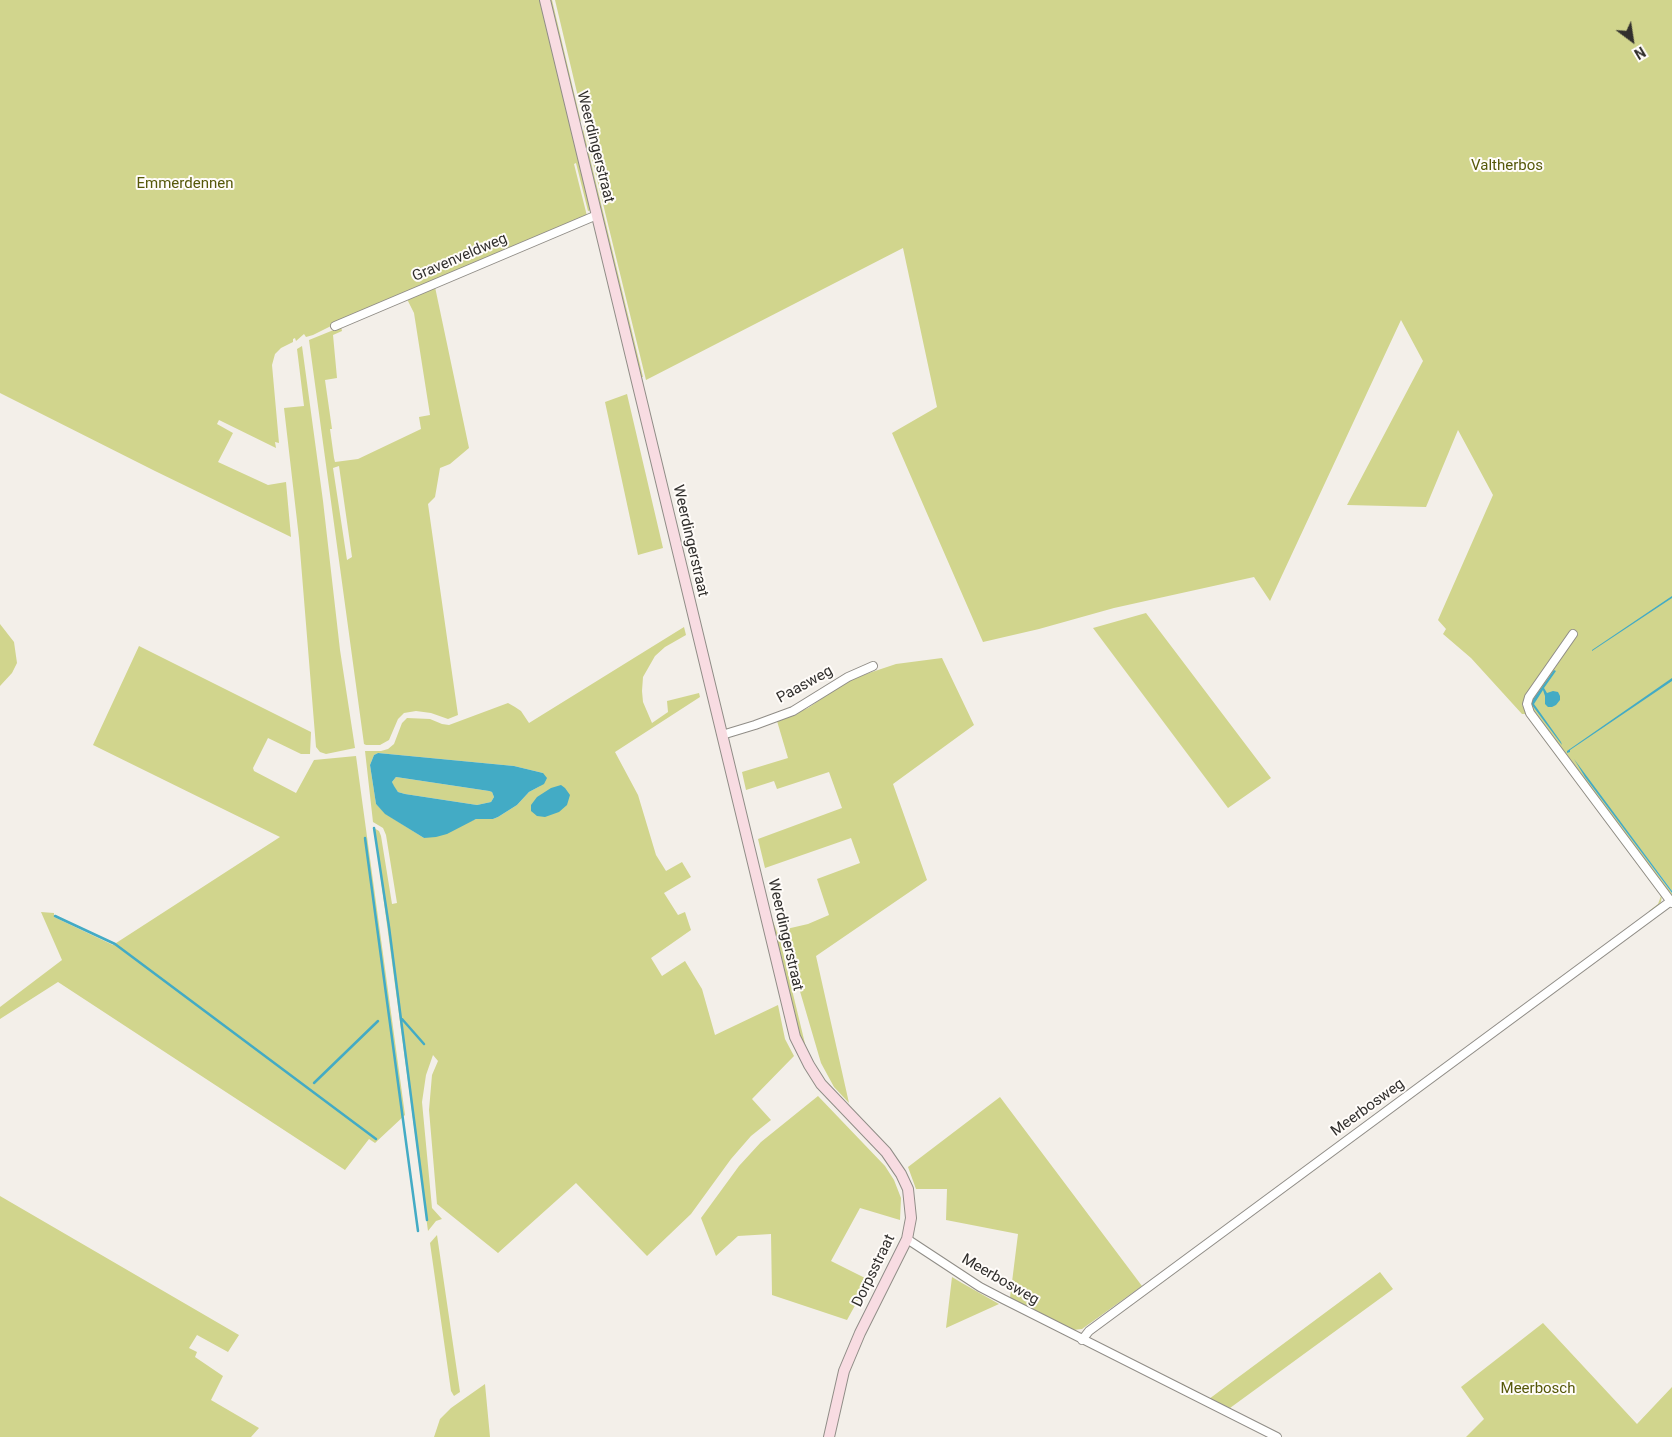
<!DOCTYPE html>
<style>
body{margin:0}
#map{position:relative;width:1672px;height:1437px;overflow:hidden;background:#f3efe9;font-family:Roboto,sans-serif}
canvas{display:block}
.north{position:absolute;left:1607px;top:15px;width:50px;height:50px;-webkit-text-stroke:4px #fffcf9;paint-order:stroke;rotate:149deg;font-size:14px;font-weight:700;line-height:20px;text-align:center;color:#312f2d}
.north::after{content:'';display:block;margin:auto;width:18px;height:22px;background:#312f2d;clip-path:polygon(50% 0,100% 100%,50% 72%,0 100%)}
</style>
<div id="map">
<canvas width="1672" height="1437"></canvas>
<div class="north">N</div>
</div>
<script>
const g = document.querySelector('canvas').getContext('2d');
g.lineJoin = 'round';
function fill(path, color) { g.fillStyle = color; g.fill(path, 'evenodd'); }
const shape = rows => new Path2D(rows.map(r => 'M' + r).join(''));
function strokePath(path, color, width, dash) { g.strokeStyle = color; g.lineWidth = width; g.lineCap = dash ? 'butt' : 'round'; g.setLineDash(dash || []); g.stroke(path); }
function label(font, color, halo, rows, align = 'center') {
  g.font = font + ' Roboto,sans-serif'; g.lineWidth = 4; g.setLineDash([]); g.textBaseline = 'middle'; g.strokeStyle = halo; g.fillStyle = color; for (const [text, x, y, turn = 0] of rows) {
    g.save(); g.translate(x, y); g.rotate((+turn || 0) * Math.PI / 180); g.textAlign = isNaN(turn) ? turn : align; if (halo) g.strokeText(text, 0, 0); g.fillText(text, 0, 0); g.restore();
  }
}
fill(shape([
 [0,0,541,0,591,210,588,211,576,163,574,164,587,216,363,310,313,335,306,337,304,334,296,341,295,338,293,339,293,342,281,348,275,354,272,365,279,443,275,442,276,448,219,420,217,424,233,433,218,462,268,485,286,482,291,537,155,471,0,393],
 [549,0,552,0,581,122,577,117],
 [555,0,1672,0,1672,891,1583,773,1672,893,1672,900,1524,702,1522,705,1662,895,1661,902,1650,913,1649,911,1658,904,1661,896,1525,714,1522,714,1471,658,1443,634,1446,629,1438,620,1493,495,1458,430,1426,507,1347,505,1423,361,1401,320,1270,601,1254,577,1114,608,1039,629,983,642,892,433,937,407,903,248,646,380,584,126,590,125,590,121,584,122],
 [583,129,643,377,639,377,581,136],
 [435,287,469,448,450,464,440,468,435,497,428,504,458,715,448,719,431,713,416,711,404,713,398,719,389,740,380,745,366,745,364,744,309,340,341,327,342,331,333,335,337,378,325,380,332,429,330,429,334,458,335,462,358,459,421,429,419,417,430,415,414,313,407,299],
 [339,466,352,557,347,560,333,468],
 [302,346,323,501,340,650,355,748,326,754,320,752,316,747,299,538,284,408,304,406,297,349],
 [627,394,663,548,638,555,605,402],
 [1146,613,1271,778,1228,808,1093,628],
 [0,624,14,642,17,663,12,673,0,686],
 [684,627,686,635,665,647,655,656,643,677,642,691,643,702,652,723,668,712,667,701,699,693,700,697,615,752,638,795,656,855,666,871,682,862,691,877,664,893,678,915,685,912,691,930,651,958,662,976,685,961,702,989,715,1035,778,1005,785,1039,794,1056,752,1099,771,1120,751,1136,731,1159,691,1214,647,1256,576,1183,498,1253,437,1204,429,1110,432,1075,438,1061,433,1055,426,1075,422,1102,432,1208,442,1219,436,1221,428,1231,374,828,379,831,381,836,392,904,397,903,386,835,383,828,373,822,365,751,381,751,388,749,394,744,402,723,407,718,430,719,442,724,449,725,508,703,515,707,521,711,529,723],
 [378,753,514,766,543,773,540,786,529,792,517,805,498,817,493,819,476,819,424,838,386,814,376,804,370,765,374,755],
 [139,646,311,732,310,754,301,754,268,738,253,768,254,771,296,793,314,760,356,756,405,1115,375,1143,369,1139,345,1170,58,982,0,1019,0,1007,62,960,41,912,54,913,54,917,113,945,280,837,93,745],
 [942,658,974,725,893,784,927,880,816,956,849,1103,834,1087,821,1063,782,930,808,924,829,915,817,879,860,863,851,838,765,868,758,839,842,808,829,772,777,789,774,781,746,790,742,772,788,758,777,721,808,708,846,682,866,674,896,664],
 [396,777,489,791,492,792,494,797,491,802,477,805,405,794,398,792,393,786,392,782],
 [768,908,780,940,807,1052,799,1034],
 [818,1096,885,1166,894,1180,901,1198,900,1220,860,1208,831,1261,869,1280,847,1320,772,1295,771,1234,738,1236,716,1256,701,1218,739,1166,761,1142],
 [1000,1097,1142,1286,1082,1329,1073,1330,1010,1298,1018,1234,946,1220,947,1189,916,1189,908,1167],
 [0,1196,239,1335,228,1352,197,1335,189,1348,197,1352,195,1357,223,1376,211,1400,259,1428,251,1437,0,1437],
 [437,1235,460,1392,454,1396,451,1391,430,1243],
 [1380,1272,1393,1289,1230,1408,1209,1399],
 [952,1277,962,1283,999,1304,946,1328],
 [1543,1323,1637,1424,1672,1387,1672,1437,1466,1437,1484,1419,1461,1387],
 [485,1384,490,1437,434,1437,440,1419,451,1408]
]), '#d1d58d');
fill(shape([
 [1672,596,1672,598,1592,651,1592,650],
 [1554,670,1556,671,1544,688,1547,693,1553,691,1558,692,1560,696,1560,700,1556,705,1552,707,1548,707,1545,704,1545,696,1543,690,1534,704,1561,742,1562,745,1532,705,1532,701],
 [1672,678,1672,681,1570,750,1570,752,1567,753,1567,751],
 [378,753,514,766,543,773,547,778,544,784,529,792,517,805,498,817,493,819,476,819,447,834,436,837,424,838,385,814,376,804,370,765,374,755],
 [396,777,489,791,492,792,494,797,491,802,477,805,405,794,398,792,394,786,392,782],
 [1574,759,1672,891,1672,893,1585,777],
 [561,785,565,788,570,795,567,805,559,812,545,817,537,816,531,811,531,805,537,797,551,788]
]), '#43abc5');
strokePath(shape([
 [374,828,389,927,427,1220],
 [365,838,418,1231],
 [55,916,115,944,376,1139],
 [402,1019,424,1044],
 [314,1083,378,1021]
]), '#43abc5', 2.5);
const street = shape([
 [335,326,597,215],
 [1573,634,1529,697,1527,704,1530,713,1672,903],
 [722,735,755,725,793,711,848,677,873,666],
 [907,1239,980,1287,1003,1299,1277,1437],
 [1082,1340,1089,1331,1671,901]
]);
const secondary = shape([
 [545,0,795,1037,809,1065,821,1084,886,1152,901,1174,908,1189,911,1218,907,1239,860,1333,844,1371,829,1437]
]);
strokePath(street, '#908d87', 10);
strokePath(secondary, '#908d87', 12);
strokePath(street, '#fff', 8);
strokePath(secondary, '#f8dce2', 10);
label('15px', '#312f2d', '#fffcf9', [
 ["Weerdingerstraat",595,147,76],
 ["Gravenveldweg",460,258,-23],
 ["Weerdingerstraat",690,541,77],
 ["Paasweg",805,685,-29],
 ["Weerdingerstraat",785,935,77],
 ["Meerbosweg",1368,1108,-36],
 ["Dorpsstraat",874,1271,-64],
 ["Meerbosweg",1000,1280,30]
]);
label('15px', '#565809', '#fffcf9', [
 ["Valtherbos",1507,166],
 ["Emmerdennen",185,184],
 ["Meerbosch",1538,1389]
]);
</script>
